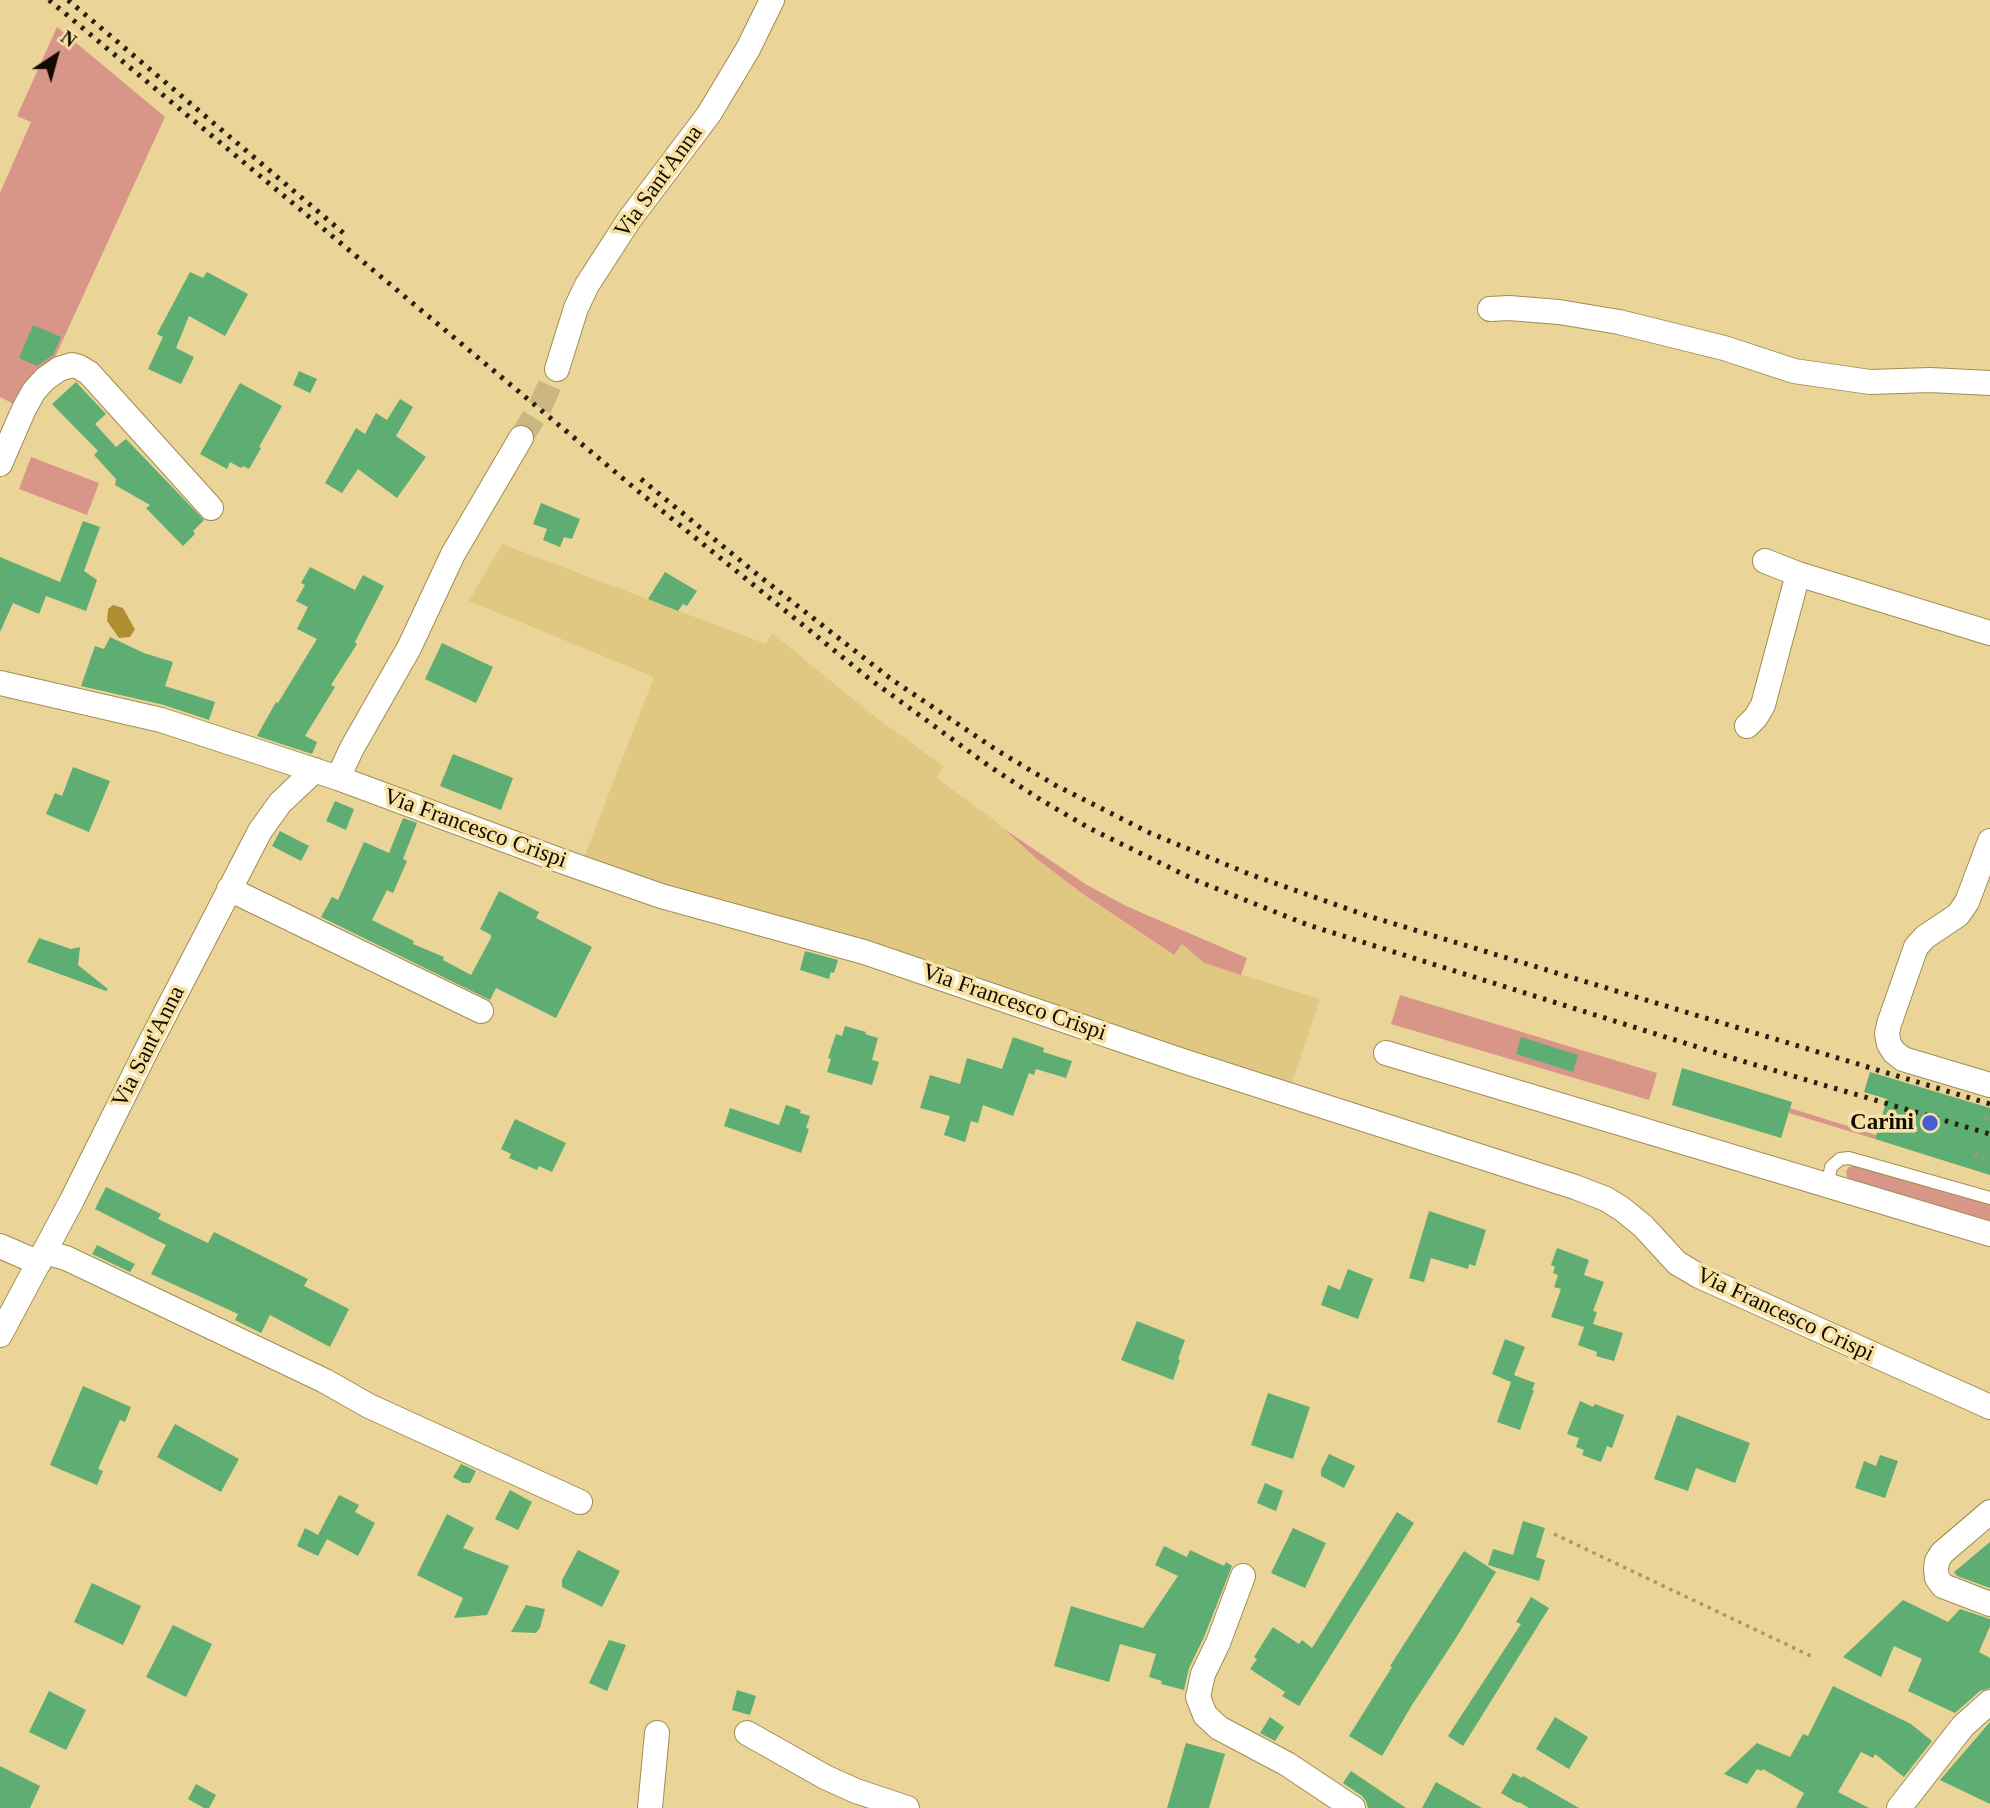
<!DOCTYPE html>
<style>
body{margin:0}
#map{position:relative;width:1990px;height:1808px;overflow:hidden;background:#ead498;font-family:"Times New Roman",serif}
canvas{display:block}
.north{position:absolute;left:21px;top:21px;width:70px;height:70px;-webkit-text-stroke:5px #f7e2a5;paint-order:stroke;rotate:36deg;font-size:19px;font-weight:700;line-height:28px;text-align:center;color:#130b00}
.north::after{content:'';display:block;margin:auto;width:24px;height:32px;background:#130b00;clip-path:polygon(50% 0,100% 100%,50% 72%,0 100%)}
</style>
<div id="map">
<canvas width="1990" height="1808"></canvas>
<div class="north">N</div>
</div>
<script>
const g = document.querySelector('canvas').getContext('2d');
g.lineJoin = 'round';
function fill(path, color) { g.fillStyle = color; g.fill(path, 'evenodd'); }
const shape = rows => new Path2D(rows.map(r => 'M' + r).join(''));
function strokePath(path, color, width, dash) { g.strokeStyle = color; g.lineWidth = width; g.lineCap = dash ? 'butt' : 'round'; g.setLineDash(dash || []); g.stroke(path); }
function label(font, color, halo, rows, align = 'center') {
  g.font = font + ' "Times New Roman",serif'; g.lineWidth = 7; g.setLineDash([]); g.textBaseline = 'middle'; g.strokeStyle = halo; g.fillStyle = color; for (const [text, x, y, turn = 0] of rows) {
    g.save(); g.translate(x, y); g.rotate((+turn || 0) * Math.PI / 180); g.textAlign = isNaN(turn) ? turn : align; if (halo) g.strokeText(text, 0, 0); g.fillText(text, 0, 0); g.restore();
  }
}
fill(shape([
 [502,544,766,644,772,633,870,713,944,767,936,778,989,816,1038,860,1083,894,1173,955,1182,944,1204,963,1320,999,1288,1095,580,868,654,677,469,601]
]), '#e0c883');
fill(shape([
 [57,27,165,117,45,379,24,409,0,397,0,193,31,122,17,116],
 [31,457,99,483,87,515,19,489],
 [1004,829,1087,885,1126,906,1247,958,1241,975,1204,963,1182,944,1174,955,1083,894,1038,860],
 [1400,995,1657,1073,1649,1100,1391,1024],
 [1790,1108,1876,1135,1875,1139,1789,1113],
 [1855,1166,1990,1205,1990,1222,1852,1181,1847,1177,1846,1171,1849,1167]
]), '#d89689');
fill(shape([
 [113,605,123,608,133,626,135,629,130,637,119,638,107,621,108,609]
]), '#ad8f31');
fill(shape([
 [190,272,203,278,207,272,248,294,225,336,189,316,176,348,194,357,181,384,148,369,163,337,157,334],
 [33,325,61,337,53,355,37,366,19,358],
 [299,371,317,379,310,393,293,385],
 [76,382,106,414,95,424,116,447,126,439,204,520,193,531,195,534,183,546,146,508,150,505,115,485,116,479,94,455,98,451,52,404],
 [240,383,282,406,259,447,261,448,249,469,243,466,241,468,230,462,227,469,200,454],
 [400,399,413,407,396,436,426,457,397,498,358,469,342,493,325,483,356,428,365,434,376,413,387,420],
 [541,503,580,519,572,539,564,537,560,547,543,540,547,529,533,524],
 [83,521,100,527,84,571,97,580,86,611,46,596,39,614,13,603,0,632,0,557,60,582],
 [310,567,355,590,363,575,384,586,355,642,357,644,331,685,335,687,305,736,317,742,312,754,257,736,276,702,278,703,317,639,297,629,308,607,296,601,305,585,301,583],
 [665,572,697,591,687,606,683,604,678,611,648,599],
 [110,637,144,653,173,662,165,686,215,702,209,720,164,705,81,686,95,646,104,649],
 [442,643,493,667,476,703,425,679],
 [453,754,513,778,501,810,440,786],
 [73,767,110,781,89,832,46,814,55,793,62,796],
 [335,801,354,809,346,830,326,821],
 [403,818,417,823,403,859,407,861,393,893,387,890,372,920,414,941,413,944,444,957,443,960,471,975,491,938,491,935,480,929,499,891,539,912,536,918,592,947,556,1018,496,988,490,1000,321,917,332,897,338,900,364,842,389,853],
 [280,831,309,846,301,861,272,846],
 [39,938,71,949,80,947,78,965,108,989,106,991,27,962],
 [805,951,838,960,834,973,831,972,829,979,800,970],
 [845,1026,866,1032,865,1034,878,1038,872,1060,879,1062,872,1085,827,1072,831,1059,828,1058,836,1034,842,1036],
 [1013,1037,1044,1048,1043,1052,1072,1061,1066,1078,1036,1069,1034,1075,1029,1073,1013,1116,983,1105,978,1123,971,1121,965,1142,944,1135,950,1116,920,1108,930,1075,960,1084,967,1058,1002,1069],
 [1521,1037,1578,1055,1573,1072,1516,1054],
 [1682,1068,1792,1102,1781,1138,1672,1105],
 [1870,1072,1990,1108,1990,1175,1875,1139,1887,1099,1864,1092],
 [786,1105,801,1110,800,1113,810,1116,806,1128,809,1129,801,1153,724,1126,730,1108,779,1125],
 [515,1119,566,1143,552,1172,539,1166,537,1170,509,1158,511,1154,501,1149],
 [106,1187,161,1214,158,1219,208,1243,214,1232,308,1279,304,1286,349,1309,330,1347,270,1315,261,1333,235,1320,238,1314,151,1274,166,1245,95,1209],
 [1429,1211,1486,1230,1475,1266,1469,1264,1468,1269,1431,1258,1424,1282,1409,1278],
 [97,1245,135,1264,130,1272,92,1254],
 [1557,1248,1589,1260,1584,1275,1604,1282,1593,1311,1597,1312,1593,1324,1623,1333,1614,1361,1596,1356,1597,1352,1578,1345,1584,1327,1551,1317,1561,1289,1554,1287,1558,1275,1553,1273,1555,1267,1551,1265],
 [1348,1269,1373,1279,1358,1319,1321,1305,1328,1285,1340,1290],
 [1137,1321,1185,1340,1178,1359,1180,1360,1173,1380,1121,1360],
 [1505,1339,1525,1347,1514,1375,1535,1383,1532,1390,1534,1390,1520,1430,1497,1422,1511,1382,1492,1374],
 [83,1386,131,1407,125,1422,120,1420,98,1469,103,1471,97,1485,50,1465],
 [1268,1393,1310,1407,1293,1459,1251,1445],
 [1580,1401,1593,1407,1595,1404,1624,1415,1612,1448,1607,1446,1601,1462,1582,1455,1584,1450,1576,1447,1579,1438,1567,1434],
 [1677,1415,1750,1443,1735,1483,1696,1468,1688,1491,1654,1479],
 [175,1424,239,1459,221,1492,157,1457],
 [1329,1454,1355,1466,1344,1488,1321,1476,1321,1470],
 [1880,1455,1898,1461,1885,1498,1855,1488,1864,1461,1876,1466],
 [461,1464,476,1471,470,1483,463,1483,453,1477],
 [1265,1483,1283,1491,1276,1511,1257,1503],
 [510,1490,532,1502,518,1530,495,1519],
 [339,1495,359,1505,355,1512,375,1523,358,1556,327,1539,318,1556,297,1546,305,1528,318,1535],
 [1397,1512,1414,1523,1299,1706,1282,1696,1285,1692,1250,1669,1257,1659,1254,1657,1273,1627,1299,1644,1302,1640,1312,1648],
 [447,1514,474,1528,463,1548,509,1566,487,1615,454,1618,463,1598,417,1575],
 [1523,1521,1545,1528,1536,1557,1545,1560,1539,1581,1488,1565,1493,1549,1513,1555],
 [1293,1528,1326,1543,1305,1588,1271,1573],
 [1990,1542,1990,1588,1957,1576,1954,1572],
 [1164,1546,1187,1557,1190,1550,1224,1566,1226,1562,1232,1566,1204,1637,1189,1668,1184,1690,1161,1684,1162,1681,1149,1677,1156,1654,1120,1644,1109,1682,1054,1666,1071,1606,1143,1628,1178,1576,1155,1565],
 [578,1550,620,1571,602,1607,562,1587,562,1580],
 [1464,1551,1496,1572,1454,1641,1412,1705,1382,1756,1349,1736,1392,1667,1390,1666],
 [92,1583,141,1606,123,1645,74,1622],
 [1531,1597,1549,1608,1463,1746,1448,1736,1521,1624,1516,1622],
 [1903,1600,1948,1622,1960,1609,1990,1619,1990,1626,1979,1652,1990,1658,1990,1688,1980,1691,1955,1713,1908,1691,1922,1659,1894,1646,1881,1677,1843,1657],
 [526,1605,545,1609,540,1628,536,1633,511,1632],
 [173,1625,212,1644,186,1697,146,1677],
 [609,1640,626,1645,607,1691,589,1683],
 [1833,1686,1911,1724,1932,1741,1904,1777,1875,1754,1873,1758,1861,1752,1838,1792,1869,1808,1796,1808,1804,1793,1763,1769,1762,1771,1757,1769,1747,1784,1724,1774,1757,1743,1790,1757,1803,1734,1808,1736],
 [737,1690,756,1696,750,1715,732,1710],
 [49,1691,86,1710,66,1750,29,1732],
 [1270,1717,1284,1727,1275,1741,1260,1733],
 [1555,1717,1588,1737,1569,1769,1536,1749],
 [1990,1722,1990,1804,1940,1780],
 [1186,1743,1225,1754,1209,1808,1167,1808],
 [0,1766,40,1786,30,1808,0,1808],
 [1351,1771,1406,1808,1368,1808,1366,1801,1362,1796,1343,1783],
 [1513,1773,1522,1778,1523,1776,1579,1808,1529,1808,1519,1802,1518,1803,1501,1793],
 [1436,1782,1482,1808,1422,1808],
 [196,1784,216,1795,209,1808,204,1808,188,1799]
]), '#5ead73');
strokePath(shape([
 [521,438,540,407,557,369]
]), '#cab681', 24, [24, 12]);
const lane = shape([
 [1835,1185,1829,1178,1831,1167,1840,1159,1849,1158,1990,1198]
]);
const street = shape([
 [1490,309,1509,308,1559,312,1619,322,1724,348,1794,371,1870,382,1930,380,1990,383],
 [557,369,576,308,587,285,629,220,709,114,748,49,772,0],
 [0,464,24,409,34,391,45,379,59,369,72,365,79,367,89,373,211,508],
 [1765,561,1798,574,1990,633],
 [0,683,161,720,338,778,567,863,661,896,864,952,1183,1061,1575,1187,1606,1199,1622,1209,1643,1226,1677,1263,1699,1276,1990,1407],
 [1747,726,1756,717,1763,705,1798,574],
 [338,778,352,748,409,648,453,554,521,438],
 [1990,841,1967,902,1958,915,1925,937,1916,947,1889,1024,1887,1034,1889,1044,1894,1052,1903,1059,1990,1085],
 [229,889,481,1011],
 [1386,1053,1990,1234],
 [0,1246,39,1263],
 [44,1252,66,1258,325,1381,369,1406,580,1502],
 [0,1335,72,1200,148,1047,260,831,280,803,315,770],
 [1990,1512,1942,1553,1937,1561,1936,1569,1937,1578,1943,1586,1990,1604],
 [1243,1576,1218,1643,1203,1674,1198,1697,1205,1715,1219,1728,1287,1764,1353,1808],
 [747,1733,825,1777,856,1791,907,1808],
 [650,1808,657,1733],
 [1899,1808,1963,1726,1990,1702]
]);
strokePath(lane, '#a18d53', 14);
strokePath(street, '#a18d53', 26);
strokePath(shape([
 [1985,1118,1990,1119],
 [1974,1155,1990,1160],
 [1554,1534,1815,1658]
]), '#a9976a', 3.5, [3.5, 5]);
strokePath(lane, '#fff', 12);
strokePath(street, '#fff', 24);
strokePath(shape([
 [49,0,650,501,867,677,989,766,1041,800,1091,829,1195,880,1308,925,1739,1060,1990,1134],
 [68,0,347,236],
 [641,479,758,575,891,679,998,751,1055,785,1150,833,1249,874,1365,915,1990,1104]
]), '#2a2010', 5, [3.5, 7]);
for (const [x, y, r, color] of [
 [1930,1123,9,"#475dd1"]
]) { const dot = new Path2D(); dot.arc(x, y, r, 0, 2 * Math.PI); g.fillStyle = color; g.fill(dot); strokePath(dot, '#f7e2a5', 2.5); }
label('23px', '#130b00', '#f7e2a5', [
 ["Via Sant'Anna",659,182,-54],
 ["Via Francesco Crispi",475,829,20],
 ["Via Francesco Crispi",1014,1003,19],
 ["Via Sant'Anna",149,1047,-63],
 ["Via Francesco Crispi",1785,1315,25]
]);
label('bold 23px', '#130b00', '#f7e2a5', [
 ["Carini",1914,1123]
], 'right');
</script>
